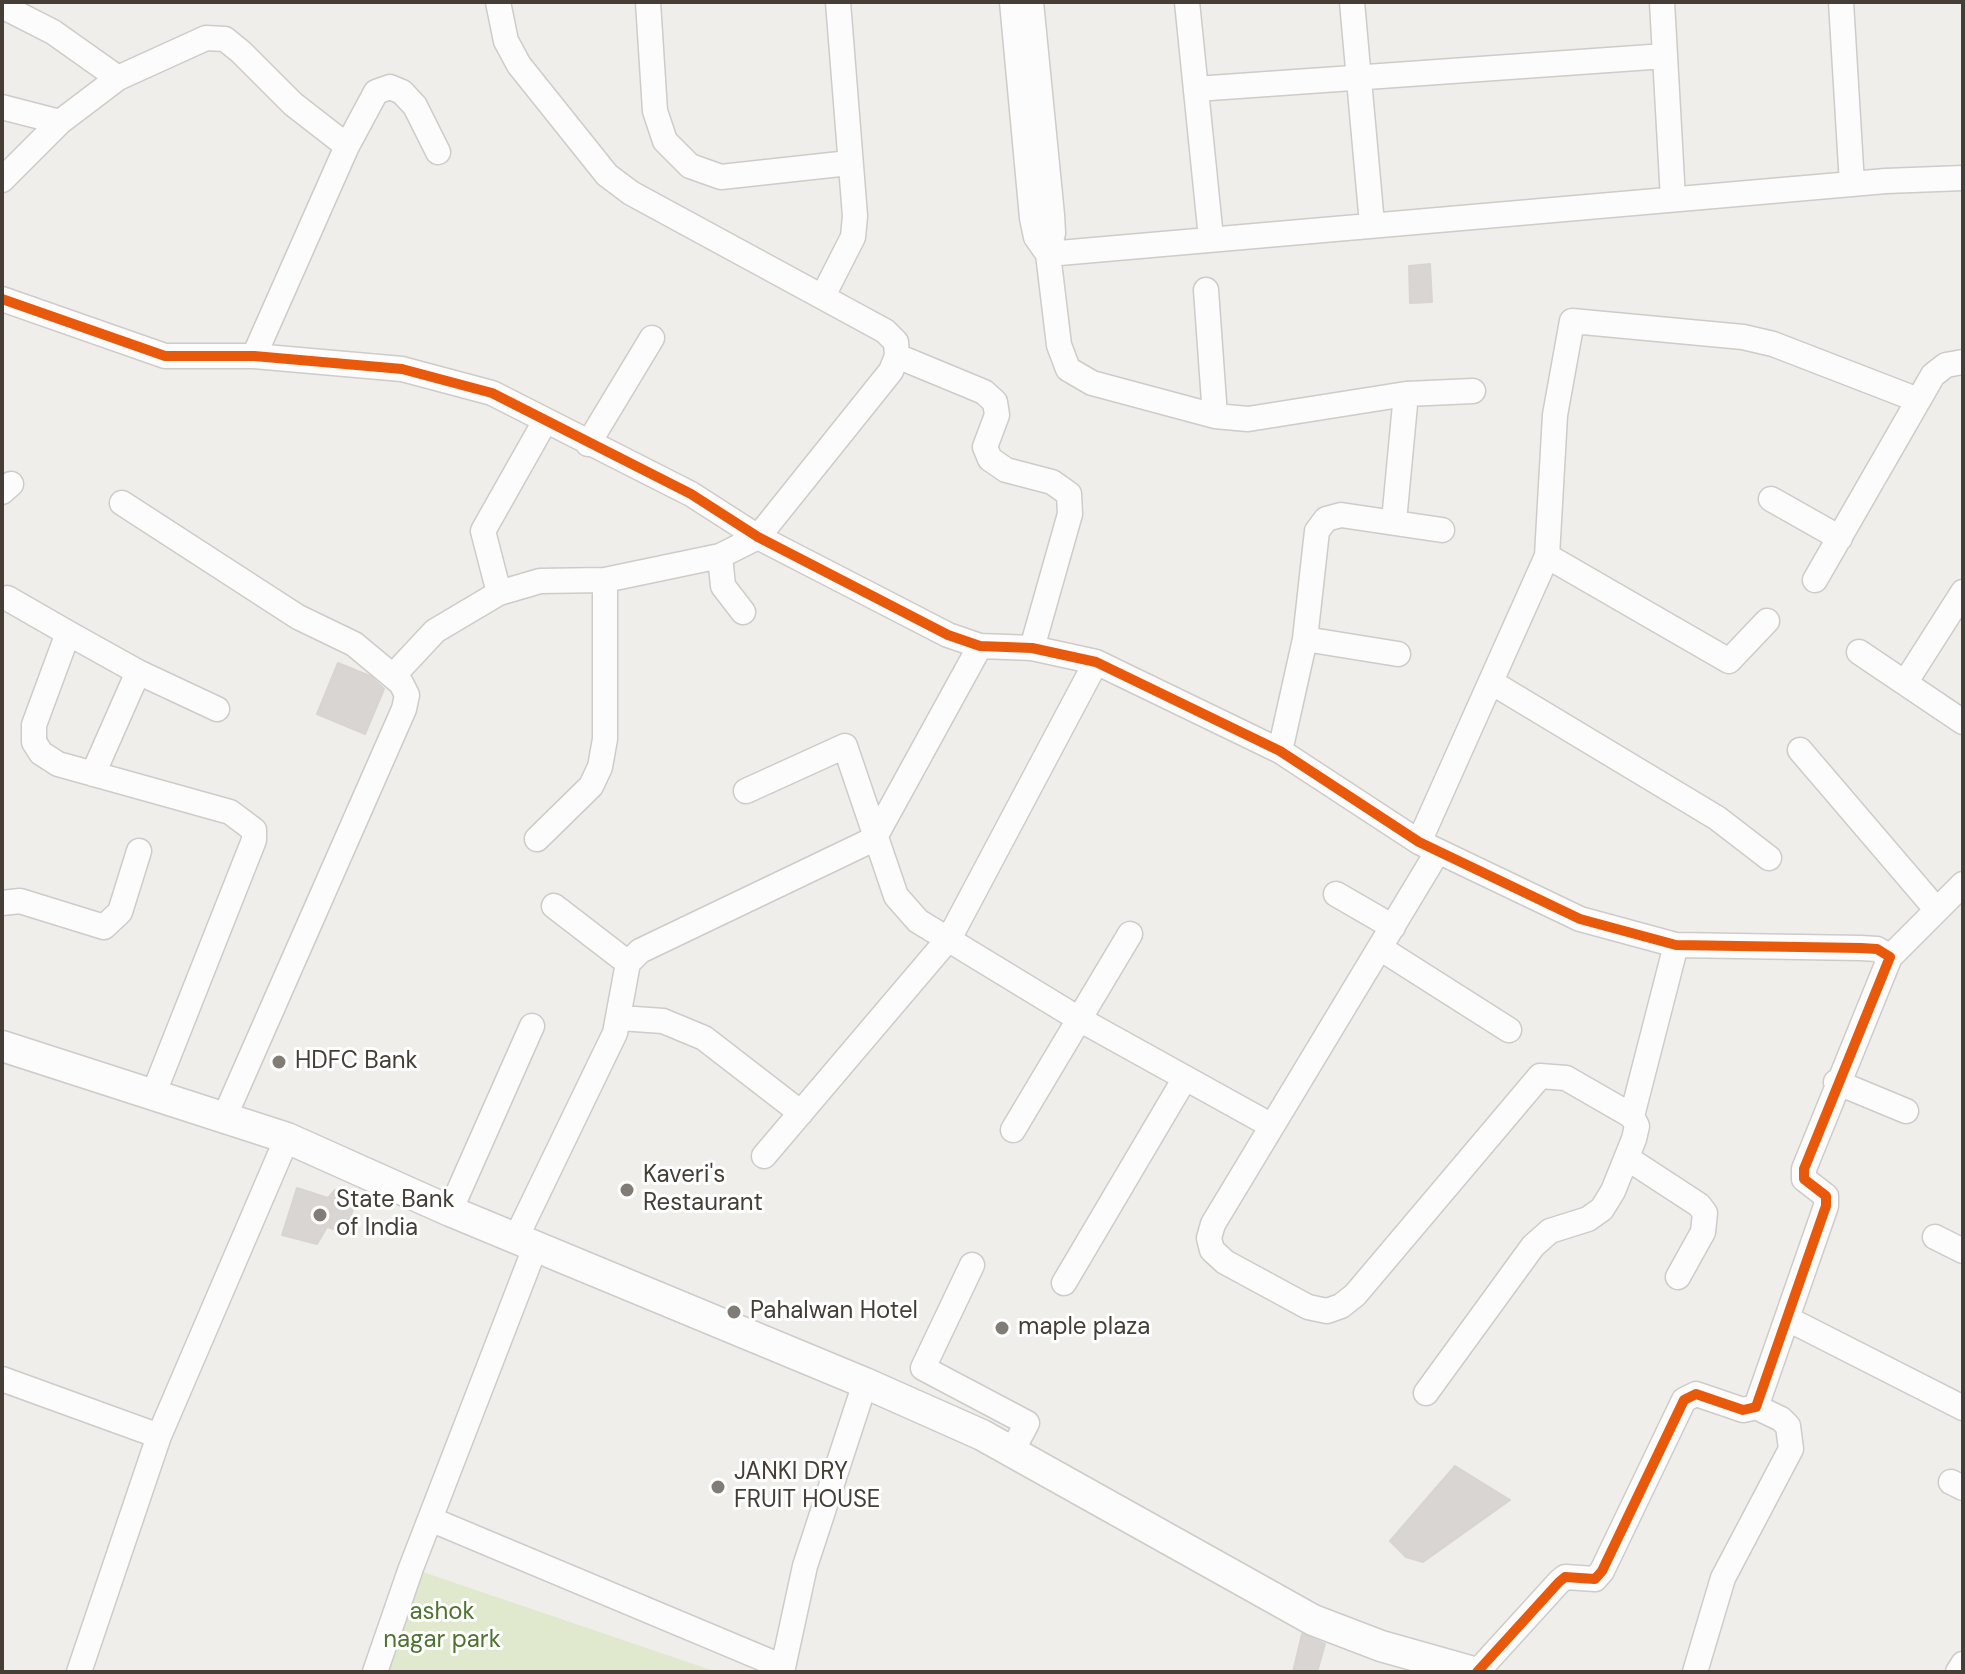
<!DOCTYPE html>
<style>
body{margin:0}
#map{position:relative;width:1965px;height:1674px;overflow:hidden;background:#f0eeeb;font-family:"DM Sans",sans-serif}
canvas{display:block}
.frame{position:absolute;inset:0;border:4px solid #453e37;pointer-events:none}
</style>
<div id="map">
<canvas width="1965" height="1674"></canvas>
<div class="frame"></div>
</div>
<script>
const g = document.querySelector('canvas').getContext('2d');
g.lineJoin = 'round';
function fill(path, color) { g.fillStyle = color; g.fill(path, 'evenodd'); }
const shape = rows => new Path2D(rows.map(r => 'M' + r).join(''));
function strokePath(path, color, width, dash) { g.strokeStyle = color; g.lineWidth = width; g.lineCap = dash ? 'butt' : 'round'; g.setLineDash(dash || []); g.stroke(path); }
function label(font, color, halo, rows, align = 'center') {
  g.font = font + ' "DM Sans",sans-serif'; g.lineWidth = 6; g.setLineDash([]); g.textBaseline = 'middle'; g.strokeStyle = halo; g.fillStyle = color; for (const [text, x, y, turn = 0] of rows) {
    g.save(); g.translate(x, y); g.rotate((+turn || 0) * Math.PI / 180); g.textAlign = isNaN(turn) ? turn : align; if (halo) g.strokeText(text, 0, 0); g.fillText(text, 0, 0); g.restore();
  }
}
fill(shape([
 [411,1568,717,1672,377,1672]
]), '#e0e8cd');
const building = shape([
 [1430,264,1432,302,1410,303,1409,266,1430,264],
 [338,663,370,676,384,689,365,734,317,714,338,663],
 [297,1188,328,1198,335,1190,354,1203,347,1233,327,1227,317,1244,282,1235,297,1188],
 [1455,1466,1510,1500,1423,1562,1406,1557,1390,1541,1455,1466],
 [1302,1634,1325,1644,1317,1672,1293,1672,1302,1634]
]);
fill(building, '#d8d5d2');
strokePath(building, '#d8d5d1', 2);
const minor = shape([
 [648,2,655,111,665,141,690,166,721,177,849,163],
 [1012,2,1032,218,1036,237,1048,254],
 [1031,2,1052,215,1053,233,1048,254,1059,345,1068,369,1092,383,1215,416,1248,419,1406,394,1473,391],
 [1187,2,1211,238],
 [1352,2,1372,224],
 [1662,2,1673,199],
 [1841,2,1852,184],
 [2,6,53,32,118,78],
 [1196,89,1665,56],
 [2,107,60,122],
 [2,180,60,122,118,78,206,38,225,39,241,52,293,104,347,146],
 [1048,254,1886,181,1963,178],
 [1206,290,1215,416],
 [824,294,853,237,855,216,838,2],
 [2,299,165,356,254,356,402,369,492,393,691,494,758,537,948,635,980,646,1032,648,1096,662,1280,751,1419,842,1580,919,1676,945,1861,948,1877,949,1890,957,1804,1169,1804,1179,1826,1196,1826,1206,1756,1407,1743,1410,1696,1394,1684,1400,1602,1571,1595,1579,1565,1577,1559,1582,1477,1672],
 [254,356,347,146,376,92,390,87,402,92,415,106,438,152],
 [897,356,984,392,995,402,997,415,985,447,990,459,1006,470,1052,482,1069,494,1070,514,1032,648],
 [588,444,652,338],
 [2,492,11,484],
 [1771,499,1840,538],
 [122,503,298,617,354,644,401,683,407,695,404,709,224,1118],
 [1394,521,1406,394],
 [720,556,723,586,743,612],
 [1547,556,1729,661,1767,621],
 [1815,580,1933,375,1946,365,1963,362],
 [499,593,483,531,544,423],
 [7,598,68,633],
 [1305,639,1398,654],
 [1859,652,1963,722],
 [393,676,435,631,499,593,540,581,605,580,720,556,758,537,891,371,897,356,896,342,885,331,631,193,607,175,519,65,506,41,498,2],
 [1491,682,1717,818,1769,858],
 [1905,683,1963,592],
 [1800,750,1936,909],
 [1280,751,1305,639,1317,531,1326,519,1341,515,1442,530],
 [93,774,138,672],
 [746,791,845,746,896,896,918,921,1079,1019,1272,1126],
 [537,839,591,786,600,767,605,739,605,580],
 [1419,842,1547,556,1555,415,1572,321,1743,337,1773,344,1918,400],
 [1336,894,1393,927],
 [2,903,20,901,104,927,120,912,139,851],
 [554,906,628,963],
 [1380,948,1509,1030],
 [1890,957,1963,884],
 [620,1018,663,1021,704,1038,801,1113],
 [1836,1082,1906,1111],
 [153,1095,254,840,254,830,230,812,58,764,41,753,34,742,34,725,68,633,138,672,217,709],
 [1632,1116,1676,945],
 [1013,1130,1130,934],
 [764,1156,950,937,1096,662],
 [1627,1158,1699,1205,1705,1213,1703,1232,1678,1277],
 [450,1211,532,1026],
 [1935,1237,1963,1251],
 [516,1238,615,1033,628,963,640,951,874,839,980,646],
 [972,1265,923,1368,1027,1423,1012,1451],
 [1064,1283,1185,1078],
 [1788,1319,1963,1408],
 [2,1379,159,1436,79,1672],
 [1426,1393,1533,1246,1550,1231,1588,1219,1602,1209,1613,1191,1634,1139,1637,1126,1632,1116,1566,1078,1540,1076,1355,1295,1341,1306,1327,1311,1308,1307,1225,1262,1212,1250,1209,1238,1213,1224,1438,851],
 [159,1436,287,1138],
 [1951,1482,1963,1488],
 [430,1519,783,1667],
 [375,1672,411,1568,536,1245],
 [782,1672,805,1566,865,1383],
 [1695,1672,1723,1578,1791,1449,1788,1426,1781,1419,1756,1407],
 [1958,1672,1963,1664]
]);
const tertiary = shape([
 [2,1046,287,1138,450,1211,865,1383,982,1435,1313,1620,1381,1646,1473,1672]
]);
strokePath(minor, '#cecbc8', 27);
strokePath(tertiary, '#cecbc8', 33);
strokePath(minor, '#fdfcfc', 24);
strokePath(tertiary, '#fdfcfc', 30);
strokePath(shape([
 [2,299,165,356,254,356,402,369,492,393,691,494,758,537,948,635,980,646,1032,648,1096,662,1280,751,1419,842,1580,919,1676,945,1861,948,1877,949,1890,957,1804,1169,1804,1179,1826,1196,1826,1206,1756,1407,1743,1410,1696,1394,1684,1400,1602,1571,1595,1579,1565,1577,1559,1582,1477,1672]
]), '#e8590c', 10);
for (const [x, y, r, color] of [
 [279,1062,8,"#817c76"],
 [627,1190,8,"#817c76"],
 [320,1215,8,"#817c76"],
 [734,1312,8,"#817c76"],
 [1002,1328,8,"#817c76"],
 [718,1487,8,"#817c76"]
]) { const dot = new Path2D(); dot.arc(x, y, r, 0, 2 * Math.PI); g.fillStyle = color; g.fill(dot); strokePath(dot, '#fff', 3); }
label('24px', '#453e37', '#fff', [
 ["HDFC Bank",295,1062],
 ["Kaveri's",643,1176],
 ["Restaurant",643,1204],
 ["State Bank",336,1201],
 ["of India",336,1229],
 ["Pahalwan Hotel",750,1312],
 ["maple plaza",1018,1328],
 ["JANKI DRY",734,1473],
 ["FRUIT HOUSE",734,1501]
], 'left');
label('24px', '#4f732f', '#fff', [
 ["ashok",442,1613],
 ["nagar park",442,1641]
]);
</script>
